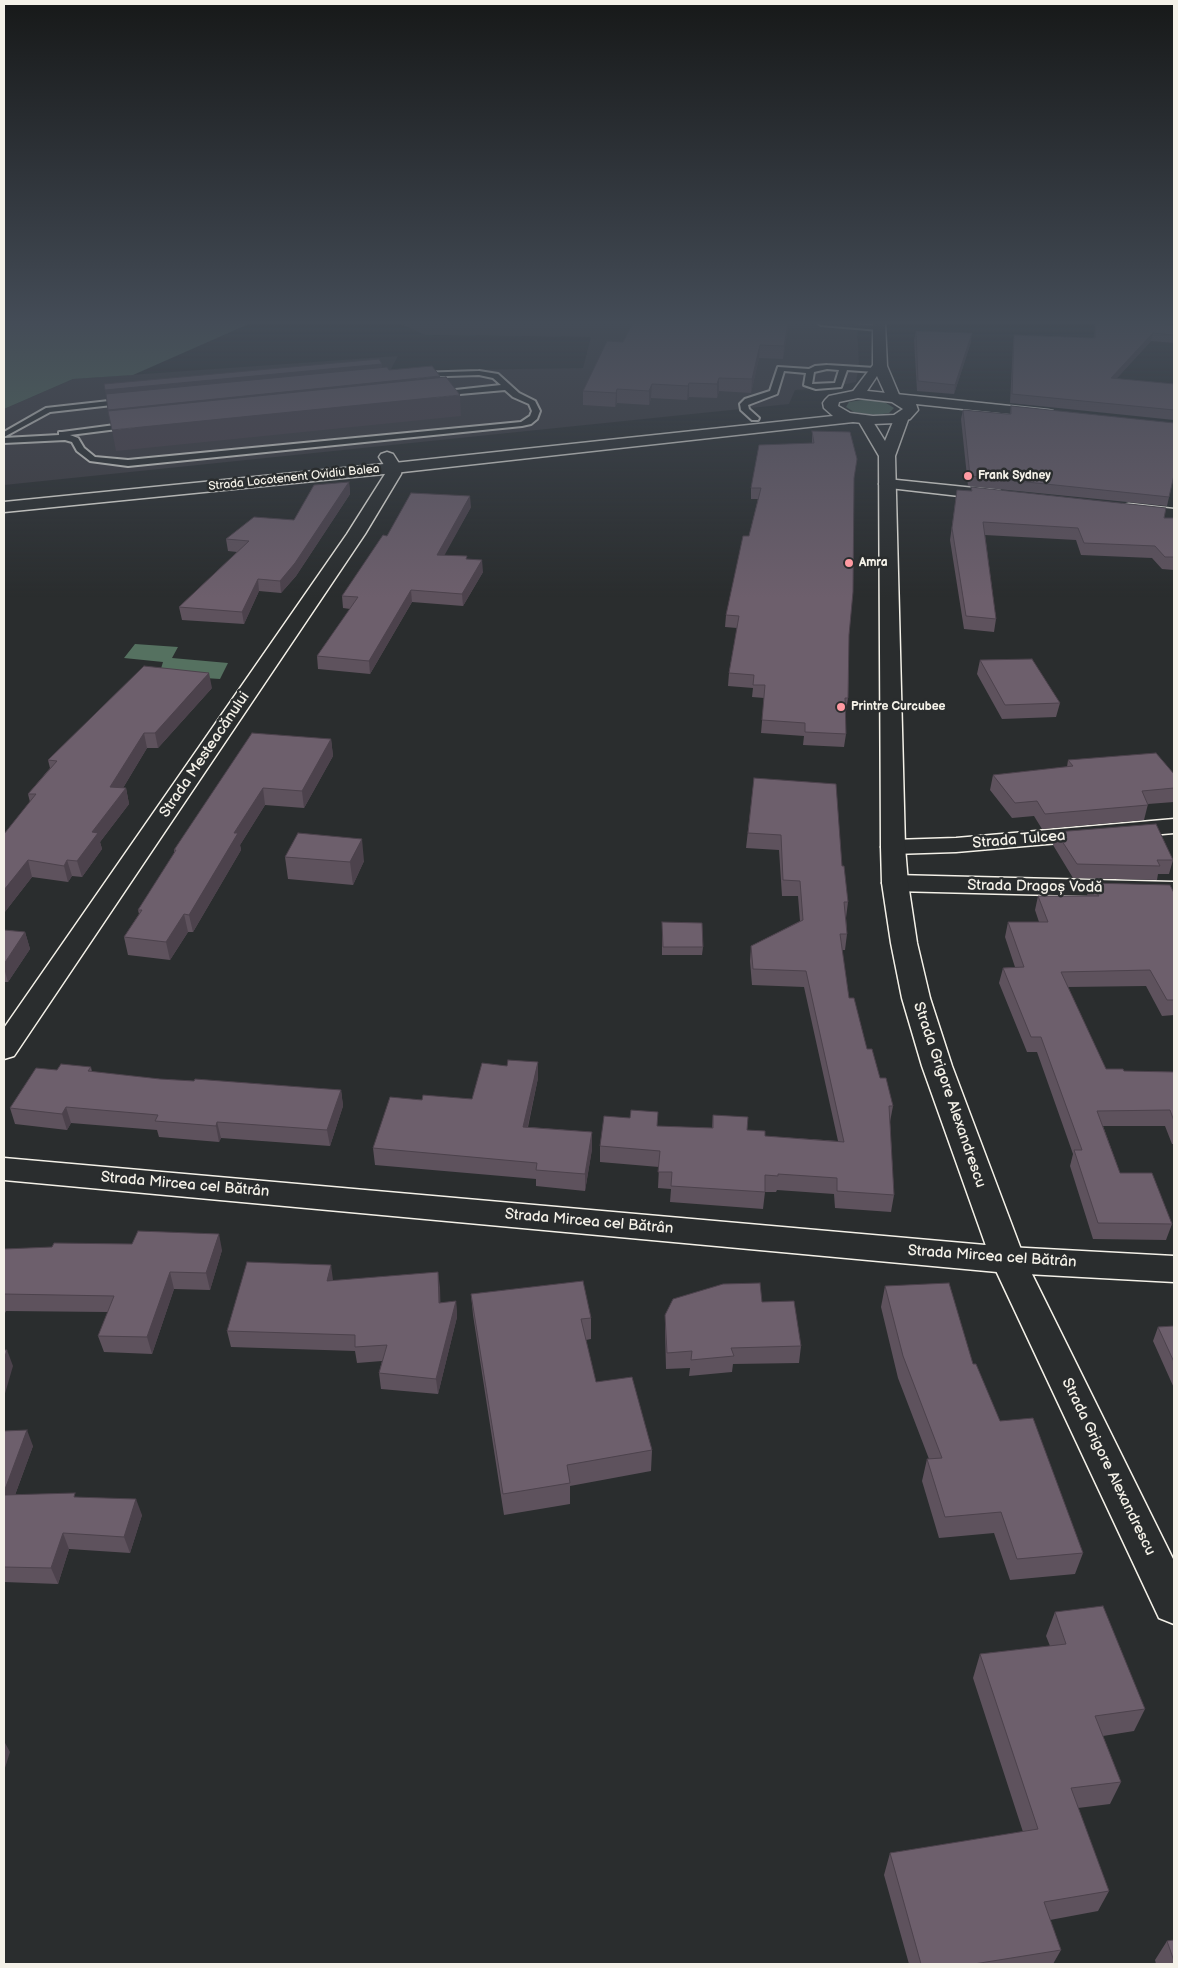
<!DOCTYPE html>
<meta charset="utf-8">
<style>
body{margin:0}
#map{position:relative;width:1178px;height:1968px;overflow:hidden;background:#2a2d2e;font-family:"Balsamiq Sans",sans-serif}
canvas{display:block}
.frame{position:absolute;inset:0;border:5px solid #f4f1e8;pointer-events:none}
</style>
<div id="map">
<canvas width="1178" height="1968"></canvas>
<div class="frame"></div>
</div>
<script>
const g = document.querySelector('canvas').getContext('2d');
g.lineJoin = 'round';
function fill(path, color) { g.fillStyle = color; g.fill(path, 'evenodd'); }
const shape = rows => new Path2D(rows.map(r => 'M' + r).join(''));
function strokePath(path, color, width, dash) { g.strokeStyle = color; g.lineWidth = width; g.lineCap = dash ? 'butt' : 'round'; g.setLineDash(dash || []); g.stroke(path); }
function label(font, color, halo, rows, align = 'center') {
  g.font = font + ' "Balsamiq Sans",sans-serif'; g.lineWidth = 5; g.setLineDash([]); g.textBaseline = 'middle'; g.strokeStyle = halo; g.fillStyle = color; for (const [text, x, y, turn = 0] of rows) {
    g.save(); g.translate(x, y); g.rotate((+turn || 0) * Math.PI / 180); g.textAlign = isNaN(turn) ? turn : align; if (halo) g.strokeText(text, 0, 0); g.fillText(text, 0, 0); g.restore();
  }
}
fill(shape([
 [399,323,857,323,859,365,856,382,827,388,795,390,789,404,4,485,4,409,73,379,398,356,390,371,583,368,591,337,425,335]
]), '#3e3c41');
fill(shape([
 [4,323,251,323,133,375,73,379,4,409],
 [868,399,883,401,894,408,889,413,876,415,854,412,846,407,849,402],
 [135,644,178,647,172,658,228,663,220,679,159,675,163,662,124,658]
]), '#557160');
const service = shape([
 [818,323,842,323,879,326,883,328,879,330,821,325,818,323],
 [827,365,875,368,879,370,875,372,847,370,841,387,816,389,804,385,806,373,784,371,777,394,748,405,749,409,759,418,758,420,752,420,741,410,740,404,745,399,770,391,778,367,809,369,815,366,827,365],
 [827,369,839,370,835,383,812,384,814,372,827,369],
 [479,371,498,374,519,393,535,401,540,411,537,419,531,424,522,426,128,466,90,461,77,451,72,442,65,440,4,443,4,438,59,435,59,432,62,432,130,423,133,423,133,427,70,435,78,438,84,448,95,457,128,460,521,422,530,416,532,411,529,404,513,397,505,390,437,396,433,394,437,392,501,385,493,378,479,375,417,377,413,375,417,373,479,371],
 [127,399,131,401,130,403,50,412,4,437,4,432,46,408,127,399]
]);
const minor = shape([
 [387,452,393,454,402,468,401,474,365,534,14,1056,4,1059,4,1028,347,534,385,474,386,468,379,457,381,454,387,452],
 [887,479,994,490,1000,491,1002,495,1000,499,994,500,881,487,879,484,881,481,887,479],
 [1129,504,1174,509,1174,519,1123,513,1121,509,1123,505,1129,504],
 [1174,819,1174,833,956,852,893,854,884,852,881,847,884,842,893,840,956,838,1174,819],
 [895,875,1174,882,1174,898,895,891,886,888,882,883,886,878,895,875],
 [4,1158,1008,1247,1174,1256,1174,1282,1008,1273,4,1180,4,1158]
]);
const tertiary = shape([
 [873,323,885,323,887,366,900,397,898,400,888,400,877,376,863,397,853,397,851,394,873,365,873,323],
 [902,413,907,414,909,417,895,456,905,847,908,883,917,943,930,998,952,1066,1025,1260,1174,1561,1174,1624,1159,1618,991,1260,922,1066,902,998,891,943,882,883,881,847,879,456,858,420,860,417,865,416,870,417,885,441,895,417,897,414,902,413]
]);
const primary = shape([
 [858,390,1048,410,1053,411,1055,414,1053,417,1048,418,916,404,918,410,910,419,896,423,873,424,853,422,394,473,4,512,4,502,394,463,833,416,824,408,823,403,825,400,829,396,858,390],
 [858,398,892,402,903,409,894,415,873,416,850,413,838,406,839,402,858,398]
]);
strokePath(service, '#f4f1e8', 4);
strokePath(minor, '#f4f1e8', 3);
strokePath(tertiary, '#f4f1e8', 3);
strokePath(primary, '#f4f1e8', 3);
fill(service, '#2a2d2e');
fill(minor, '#2a2d2e');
fill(tertiary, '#2a2d2e');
fill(primary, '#2a2d2e');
fill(shape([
 [1095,323,1158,323,1174,325,1174,343,1151,341,1116,379,1174,384,1174,420,1010,403,1013,344,1014,335,1094,338],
 [788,328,783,359,759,358,751,393,719,391,717,398,689,397,687,400,651,398,649,405,617,403,615,407,583,405,583,391,623,342],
 [916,331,971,342,954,394,917,391,914,340],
 [1011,406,1174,475,1167,506,968,486,961,419,963,410,1007,414,1010,414],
 [812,431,854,480,849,635,848,698,846,711,845,711,846,734,844,747,803,745,804,736,761,733,764,698,752,697,753,688,728,686,729,673,737,628,725,627,726,615,749,536,758,499,751,499,751,488,812,444],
 [349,482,350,494,296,576,281,593,259,591,244,624,182,620,179,607,237,552,228,551,226,539,294,520],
 [971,487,1164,518,1174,518,1174,570,1162,569,1152,558,1081,555,1076,540,985,535,996,619,994,632,964,629,950,540,957,490,971,491],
 [471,507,444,555,467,559,483,572,463,606,412,602,370,674,318,669,317,656,350,609,343,608,342,596,387,536],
 [980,660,1060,703,1056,717,1002,719,977,674],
 [212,688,158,748,147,748,123,788,126,788,129,804,100,842,102,849,82,877,72,876,68,882,32,877,4,913,30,802,28,794,50,768,48,760],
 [331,739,333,756,304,808,265,805,240,845,241,850,193,932,188,932,170,960,128,955,124,937,139,914,138,910,174,854,174,850],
 [1068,760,1174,774,1174,802,1148,804,1144,820,1042,829,1034,816,1012,818,990,790,993,775,1067,767],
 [754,778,842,866,848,902,846,918,847,934,845,950,842,950,849,998,867,1049,893,1106,890,1122,894,1195,891,1212,835,1208,834,1194,777,1190,776,1192,765,1192,763,1209,670,1202,671,1189,658,1188,659,1167,600,1162,600,1146,657,1126,712,1128,713,1115,747,1130,765,1136,838,1141,804,987,752,985,750,961,751,946,800,921,798,896,782,896,779,850,746,848],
 [1056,832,1173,860,1169,874,1158,874,1157,880,1073,878,1053,845],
 [285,857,364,861,353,885,288,879],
 [1090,883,1174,893,1174,1015,1162,1016,1146,986,1068,987,1106,1069,1124,1071,1174,1072,1174,1144,1172,1144,1165,1126,1103,1126,1120,1173,1172,1224,1166,1240,1093,1239,1070,1166,1073,1154,1037,1052,1027,1052,999,983,1003,968,1015,967,1005,937,1008,922,1039,922,1035,910,1038,896,1087,896],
 [662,922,703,947,702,955,662,955],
 [4,930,25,932,30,949,8,982,4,982],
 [91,1067,92,1072,160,1079,341,1090,343,1106,330,1146,221,1138,219,1142,159,1137,157,1130,71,1123,67,1130,15,1124,10,1108,57,1070],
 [538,1078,528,1127,592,1132,592,1149,585,1191,536,1186,536,1179,375,1165,373,1148,422,1100,472,1099],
 [4,1249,222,1250,210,1290,174,1289,152,1354,104,1352,98,1336,108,1312,6,1311,5,1313,4,1313],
 [333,1280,440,1287,440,1303,456,1301,457,1317,438,1394,381,1389,379,1373,382,1361,357,1363,355,1351,231,1347,227,1331],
 [885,1286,973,1364,1000,1421,1083,1553,1075,1574,1010,1580,994,1533,939,1538,922,1481,927,1459,929,1459,898,1378,881,1307],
 [471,1294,591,1318,591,1339,586,1340,596,1382,652,1450,651,1471,570,1486,570,1504,504,1515,473,1315],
 [762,1302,801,1346,799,1363,733,1364,732,1372,689,1376,690,1368,666,1369,665,1331,665,1315],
 [1174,1326,1174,1388,1153,1341,1158,1327],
 [4,1431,33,1446,15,1495,77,1497,142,1515,130,1553,69,1549,58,1584,4,1582],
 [1055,1612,1145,1709,1134,1731,1103,1736,1121,1782,1110,1804,1078,1808,1109,1891,1098,1911,1050,1920,1061,1950,1053,1964,909,1964,884,1875,890,1853,1023,1832,973,1678,980,1654,1050,1646,1046,1636],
 [1174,1940,1174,1964,1156,1964,1155,1960,1167,1941]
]), '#5e525d');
fill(shape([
 [788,323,788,328,783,359,784,346],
 [972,333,971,342,954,394,955,385],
 [1153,333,1151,341,1109,387,1111,378],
 [760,345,759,358,751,393,752,379],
 [382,364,383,373,107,400,105,390],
 [440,376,440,389,111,423,108,410],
 [719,378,719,391,717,398,717,384],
 [689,383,689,397,687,400,688,386],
 [652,384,651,398,649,405,649,391],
 [617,389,617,403,615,407,616,393],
 [460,395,461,416,116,451,112,430],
 [349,482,350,494,296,576,281,593,280,581],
 [470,496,471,507,438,567,437,555],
 [482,560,483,572,463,606,462,594],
 [258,579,259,591,244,624,242,612],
 [411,590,412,602,370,674,369,661],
 [209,673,212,688,158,748,155,733],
 [144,733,147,748,114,803,110,787],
 [331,739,333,756,304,808,302,791],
 [126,788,129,804,100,842,102,849,82,877,77,861,92,832],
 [263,788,265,805,240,845,241,850,193,932,189,915,234,833],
 [362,839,364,861,353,885,350,862],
 [28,860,32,877,4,913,4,890],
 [67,860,72,876,68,882,64,866],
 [184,914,188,932,170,960,166,942],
 [25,932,30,949,8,982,4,968,4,964],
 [538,1062,538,1078,524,1143,523,1127],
 [341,1090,343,1106,330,1146,327,1130],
 [66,1107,71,1123,67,1130,62,1114],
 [217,1122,221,1138,219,1142,216,1126],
 [592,1132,592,1149,585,1191,585,1174],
 [219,1234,222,1250,210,1290,206,1273],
 [331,1265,333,1280,327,1281],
 [170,1272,174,1289,152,1354,147,1337],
 [438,1272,440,1287,441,1319,439,1303],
 [456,1301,457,1317,438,1394,436,1379],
 [7,1350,13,1366,4,1397,4,1360],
 [27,1430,33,1446,9,1511,4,1498,4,1492],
 [136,1499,142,1515,130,1553,124,1537],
 [63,1533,69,1549,58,1584,51,1568],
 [4,1741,10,1752,4,1771]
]), '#4c424c');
const building = shape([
 [633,323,788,323,784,346,760,345,752,379,719,378,717,384,689,383,688,386,652,384,649,391,617,389,616,393,583,391,607,341,623,342,633,323],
 [1096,323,1159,323,1174,325,1174,335,1153,333,1111,378,1174,384,1174,410,1012,394,1014,335,1095,338,1096,323],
 [916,331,972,333,955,385,918,381,916,331],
 [379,359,382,364,105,390,104,384,379,359],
 [432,366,440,376,108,410,106,394,387,367,389,370,432,366],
 [446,377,460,395,112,430,108,411,446,377],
 [1011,406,1174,423,1174,475,1169,497,970,476,963,410,1007,414,1011,414,1011,406],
 [812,431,850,432,857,459,854,478,853,592,849,635,848,698,845,698,846,734,805,732,805,723,762,720,765,685,753,685,754,675,729,673,739,616,726,615,743,536,749,536,761,488,751,488,759,445,814,443,812,431],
 [349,482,295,563,280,581,258,579,242,612,179,607,249,541,226,539,254,517,294,520,314,485,349,482],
 [971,487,1166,508,1164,518,1174,518,1174,557,1165,557,1155,546,1084,543,1078,528,983,522,996,619,966,616,952,528,957,490,972,491,971,487],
 [411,493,470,496,437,555,467,556,466,559,482,560,462,594,411,590,369,661,317,656,358,597,342,596,383,535,387,536,411,493],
 [1032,659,1060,703,1005,705,980,660,1032,659],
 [144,666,209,673,155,733,144,733,110,787,126,788,92,832,98,833,77,861,67,860,64,866,28,860,4,890,4,834,36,794,28,794,57,761,48,760,144,666],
 [252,733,331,739,302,791,263,788,234,833,238,833,189,915,184,914,166,942,124,937,142,910,138,910,176,850,174,850,252,733],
 [1156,753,1174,774,1174,788,1142,791,1148,805,1045,814,1037,801,1015,803,993,775,1073,766,1068,760,1156,753],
 [754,778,836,784,842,866,844,866,848,902,844,902,847,934,840,934,849,998,854,998,867,1049,872,1049,880,1078,886,1078,893,1106,889,1106,894,1195,837,1191,837,1178,778,1174,778,1176,765,1175,765,1192,671,1186,672,1172,658,1172,660,1151,600,1146,604,1116,630,1118,631,1110,658,1112,657,1126,713,1128,713,1115,748,1117,747,1130,765,1131,765,1136,844,1142,806,971,753,969,751,946,803,920,800,881,783,880,781,835,748,833,754,778],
 [1156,824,1173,860,1157,860,1160,866,1077,864,1056,832,1156,824],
 [298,833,362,839,350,862,285,857,298,833],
 [1090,883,1170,885,1174,893,1174,1000,1167,1000,1150,970,1061,972,1106,1069,1123,1069,1124,1071,1174,1072,1174,1121,1170,1110,1097,1111,1120,1173,1152,1173,1172,1224,1098,1223,1074,1150,1082,1150,1041,1037,1031,1037,1003,968,1024,967,1008,922,1048,922,1038,896,1099,896,1090,883],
 [662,922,702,923,703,947,663,947,662,922],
 [4,930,25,932,4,964,4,930],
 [508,1060,538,1062,523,1127,592,1132,585,1174,536,1170,537,1163,373,1148,390,1097,422,1100,423,1095,472,1099,482,1063,507,1066,508,1060],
 [61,1064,91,1067,88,1071,160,1079,194,1081,195,1079,341,1090,327,1130,217,1122,216,1126,155,1121,158,1115,66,1107,62,1114,10,1108,36,1068,57,1070,61,1064],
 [138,1231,219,1234,206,1273,170,1272,147,1337,98,1336,114,1296,4,1294,4,1249,52,1247,54,1243,132,1244,138,1231],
 [247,1262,331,1265,327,1281,438,1272,439,1303,456,1301,436,1379,379,1373,387,1345,355,1347,355,1335,227,1331,247,1262],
 [583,1281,591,1318,581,1319,596,1382,632,1377,652,1450,567,1465,570,1483,503,1494,471,1294,583,1281],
 [760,1283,762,1302,794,1301,801,1346,731,1348,734,1356,691,1360,692,1351,667,1353,665,1315,673,1299,723,1284,760,1283],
 [949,1283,973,1364,976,1364,1000,1421,1033,1418,1083,1553,1017,1559,1001,1512,945,1517,927,1459,942,1458,903,1356,885,1286,949,1283],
 [1174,1326,1174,1362,1158,1327,1174,1326],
 [4,1350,7,1350,4,1360,4,1350],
 [27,1430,4,1492,4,1431,27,1430],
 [75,1493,74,1497,136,1499,124,1537,63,1533,51,1568,4,1567,4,1495,75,1493],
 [1103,1606,1145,1709,1095,1716,1121,1782,1071,1788,1109,1891,1044,1902,1061,1950,974,1964,921,1964,890,1853,1038,1829,980,1654,1066,1644,1055,1612,1103,1606],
 [1174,1940,1174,1961,1167,1941,1174,1940]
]);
fill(building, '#6d5f6c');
strokePath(building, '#4c424c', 1);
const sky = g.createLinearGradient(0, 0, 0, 598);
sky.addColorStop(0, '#171919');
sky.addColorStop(0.54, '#444c57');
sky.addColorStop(1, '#444c5700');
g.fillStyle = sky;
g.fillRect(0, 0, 1178, 598);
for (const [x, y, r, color] of [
 [968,476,5,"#ff9aa2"],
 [849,563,5,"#ff9aa2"],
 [841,707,5,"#ff9aa2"]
]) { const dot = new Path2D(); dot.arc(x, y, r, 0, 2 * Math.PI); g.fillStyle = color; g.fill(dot); strokePath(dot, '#2a2d2e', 2); }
label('bold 12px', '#f4f1e8', '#2a2d2e', [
 ["Frank Sydney",978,476],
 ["Amra",859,563],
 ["Printre Curcubee",851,707]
], 'left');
label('12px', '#f4f1e8', '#2a2d2e', [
 ["Strada Locotenent Ovidiu Balea",294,478,-6]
]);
label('15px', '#f4f1e8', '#2a2d2e', [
 ["Strada Mesteacănului",205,755,-56],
 ["Strada Tulcea",1019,840,-5],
 ["Strada Dragoș Vodă",1035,887,1],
 ["Strada Grigore Alexandrescu",949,1095,71],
 ["Strada Mircea cel Bătrân",185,1185,5],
 ["Strada Mircea cel Bătrân",589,1222,5],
 ["Strada Mircea cel Bătrân",992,1257,4],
 ["Strada Grigore Alexandrescu",1108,1467,64]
]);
</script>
